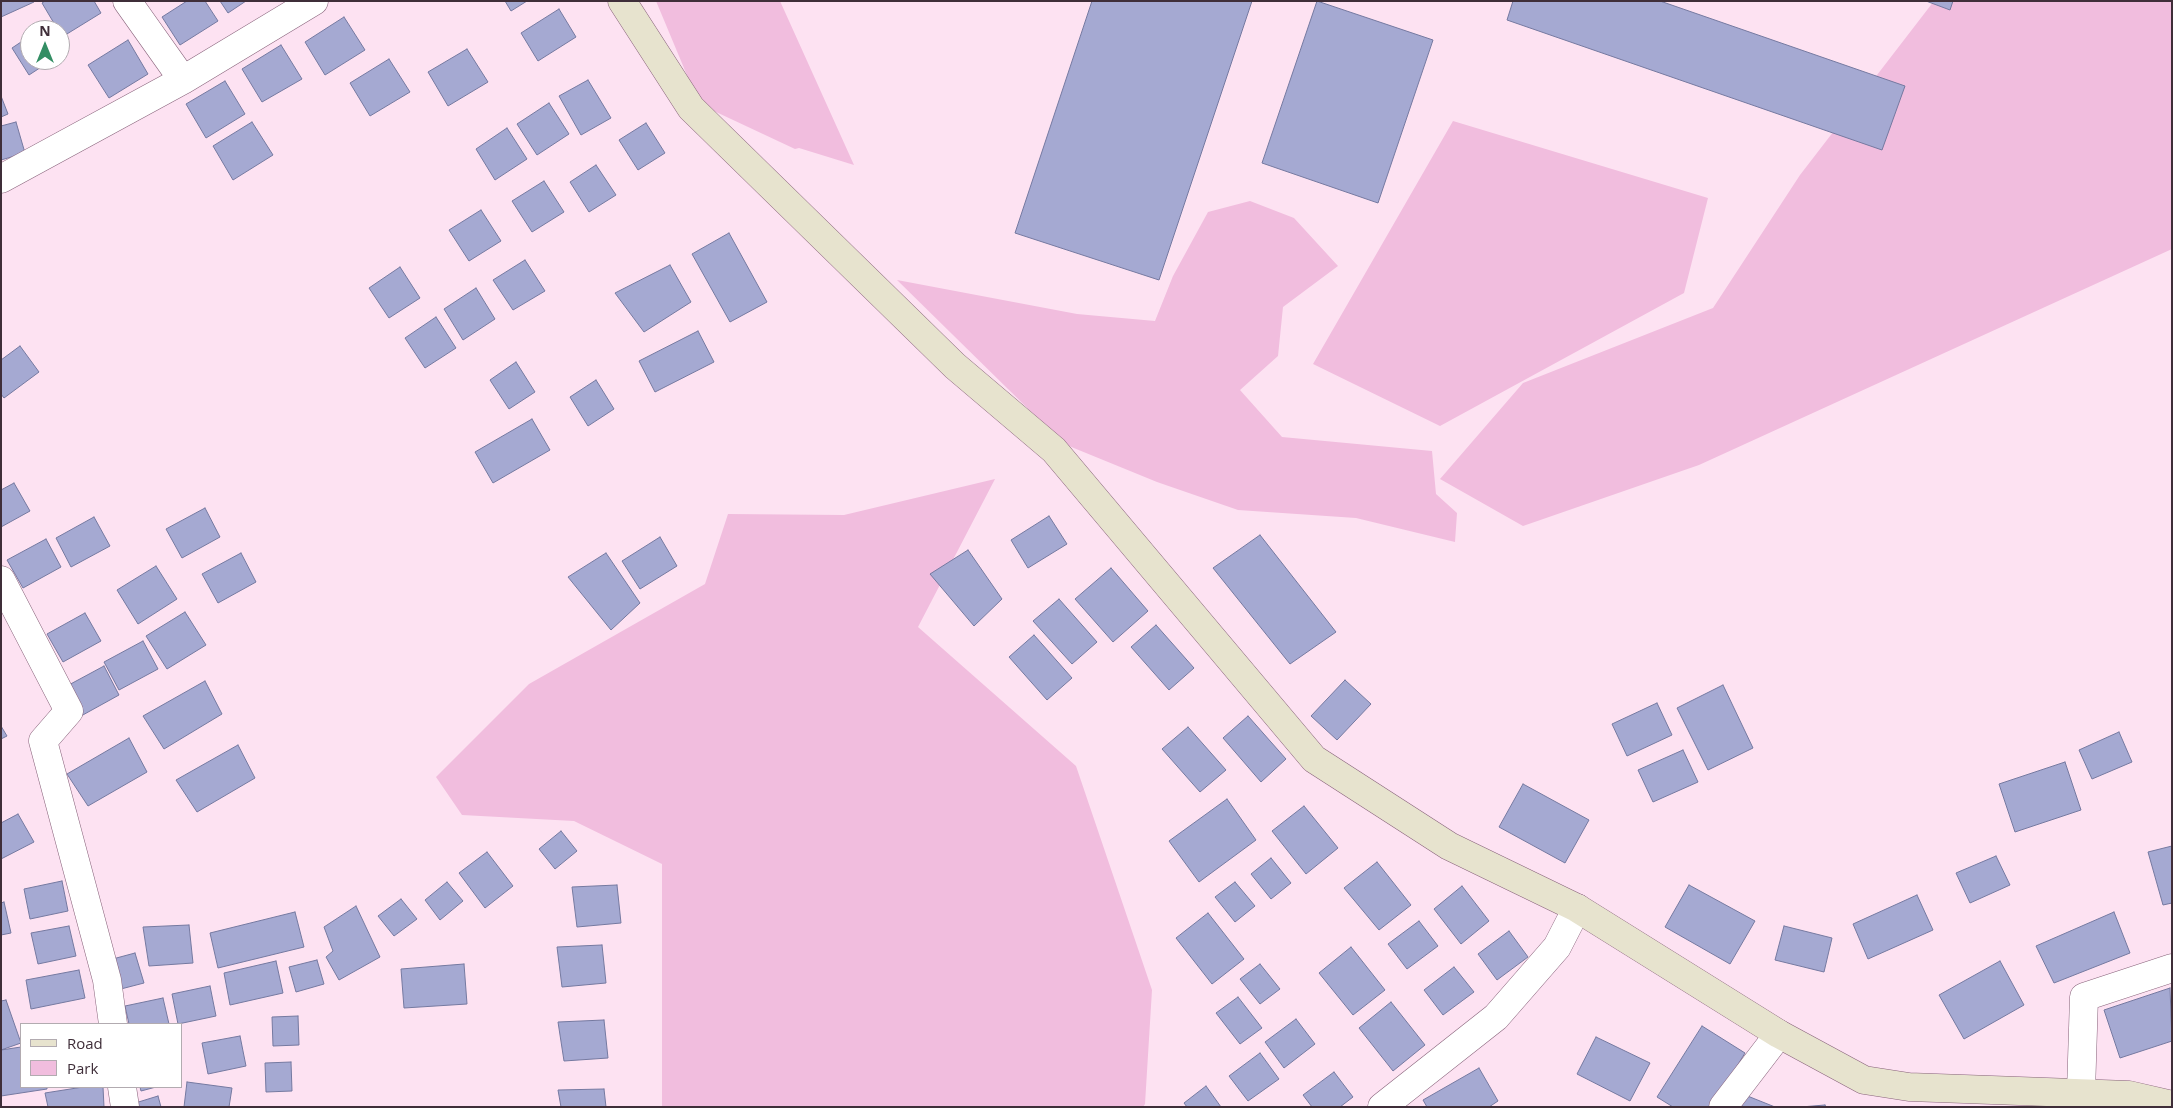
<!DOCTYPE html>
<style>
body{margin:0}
#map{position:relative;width:2173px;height:1108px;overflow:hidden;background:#fde2f2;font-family:"Open Sans",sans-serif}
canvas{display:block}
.frame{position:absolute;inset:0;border:2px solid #3f2e39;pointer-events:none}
.legend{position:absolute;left:20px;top:1023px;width:162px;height:65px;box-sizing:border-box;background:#fff;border:1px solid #b2abb0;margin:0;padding:6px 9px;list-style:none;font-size:15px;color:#3f2e39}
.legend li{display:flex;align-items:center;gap:10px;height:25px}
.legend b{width:25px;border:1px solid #b2abb0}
.north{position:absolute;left:20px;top:20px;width:50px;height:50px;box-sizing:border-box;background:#fff;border:1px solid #b2abb0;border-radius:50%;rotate:0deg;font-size:14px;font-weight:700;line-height:20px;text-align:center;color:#3f2e39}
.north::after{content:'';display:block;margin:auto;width:18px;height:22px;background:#338e64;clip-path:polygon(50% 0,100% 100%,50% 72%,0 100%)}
</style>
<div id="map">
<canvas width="2173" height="1108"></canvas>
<div class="frame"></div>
<ul class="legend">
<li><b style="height:6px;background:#e7e3ce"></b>Road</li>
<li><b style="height:14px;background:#f1bdde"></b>Park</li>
</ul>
<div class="north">N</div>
</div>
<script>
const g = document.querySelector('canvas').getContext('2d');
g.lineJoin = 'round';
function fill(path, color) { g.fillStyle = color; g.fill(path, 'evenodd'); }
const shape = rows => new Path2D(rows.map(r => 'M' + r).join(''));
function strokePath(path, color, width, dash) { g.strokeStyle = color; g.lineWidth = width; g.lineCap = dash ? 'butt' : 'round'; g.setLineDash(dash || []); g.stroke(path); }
fill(shape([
 [656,1,780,1,854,165,799,148,795,149,699,104],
 [1934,1,2172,1,2172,249,1699,465,1523,526,1440,479,1523,383,1713,308,1800,175],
 [1453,121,1708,198,1684,293,1440,426,1313,364],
 [1250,201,1294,218,1338,266,1283,307,1278,356,1240,390,1282,437,1432,451,1436,494,1457,513,1455,542,1356,518,1238,510,1157,482,1064,444,897,280,1077,314,1155,321,1173,276,1208,212],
 [995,479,918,627,1076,766,1152,990,1145,1104,1143,1107,662,1107,662,864,574,821,462,815,436,777,529,684,705,584,728,514,844,515]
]), '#f1bdde');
const building = shape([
 [1,1,34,1,34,2,1,17,1,1],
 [45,1,94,1,101,13,62,37,60,30,58,30,42,3,45,1],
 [187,1,205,1,218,21,180,45,162,17,187,1],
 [220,1,246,1,228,13,220,1],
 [505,1,527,1,511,11,505,1],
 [1092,1,1252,1,1159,280,1015,233,1092,1],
 [1317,1,1433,40,1378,203,1262,163,1317,1],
 [1513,1,1660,1,1905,86,1882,150,1507,20,1513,1],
 [1926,1,1953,1,1950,10,1926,1],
 [559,9,576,37,538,61,521,33,559,9],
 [344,17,365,50,325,75,305,42,344,17],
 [30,36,30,60,52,60,29,75,12,48,30,36],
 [128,40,148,74,109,98,88,65,128,40],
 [281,45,302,79,262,102,242,69,281,45],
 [467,49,488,82,448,106,428,72,467,49],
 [389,59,410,92,370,116,350,83,389,59],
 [588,80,611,118,581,135,559,96,588,80],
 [225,81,245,114,206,138,186,104,225,81],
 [1,96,8,114,1,117,1,96],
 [549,103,569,134,537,155,517,124,549,103],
 [16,122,25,153,1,160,1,126,16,122],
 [252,122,273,155,233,180,213,146,252,122],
 [646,123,665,153,638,170,619,140,646,123],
 [507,128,527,159,495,180,476,149,507,128],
 [596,165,616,195,589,212,570,182,596,165],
 [544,181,564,212,532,232,512,201,544,181],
 [481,210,501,241,469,261,449,230,481,210],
 [729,233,767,302,730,322,692,254,729,233],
 [525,260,545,291,513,310,493,280,525,260],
 [670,265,691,302,644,332,615,293,670,265],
 [400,267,420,298,389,318,369,288,400,267],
 [476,288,495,319,463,340,444,309,476,288],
 [436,317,456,348,425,368,405,338,436,317],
 [698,331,714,362,655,392,639,361,698,331],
 [20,346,39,372,4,398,1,394,1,360,20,346],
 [516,362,535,392,509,409,490,380,516,362],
 [596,380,614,409,588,426,570,397,596,380],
 [532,419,550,450,493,483,475,452,532,419],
 [14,483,30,511,1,527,1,490,14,483],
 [205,508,220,537,182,558,166,529,205,508],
 [1049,516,1067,544,1028,568,1011,540,1049,516],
 [94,517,110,546,71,567,56,538,94,517],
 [1260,535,1336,632,1290,664,1213,568,1260,535],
 [660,537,677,566,640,589,622,561,660,537],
 [46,539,61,567,23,588,7,560,46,539],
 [968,550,1002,599,974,626,930,574,968,550],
 [241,553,256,582,218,603,202,574,241,553],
 [606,553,640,603,611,630,568,577,606,553],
 [156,566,177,599,138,624,117,590,156,566],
 [1111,568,1148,611,1113,642,1075,599,1111,568],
 [1059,599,1097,642,1072,664,1033,621,1059,599],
 [185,612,206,645,167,669,146,636,185,612],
 [85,613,101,641,63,662,47,634,85,613],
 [1156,625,1194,668,1169,690,1131,647,1156,625],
 [1034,635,1072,678,1047,700,1009,657,1034,635],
 [143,641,158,669,119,690,104,662,143,641],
 [104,666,119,695,81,716,65,687,104,666],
 [1345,680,1371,704,1337,740,1311,716,1345,680],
 [205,681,222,714,164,749,143,716,205,681],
 [1723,685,1753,748,1708,770,1677,708,1723,685],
 [1657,703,1672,735,1627,756,1612,724,1657,703],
 [1248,716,1286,759,1261,782,1223,738,1248,716],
 [1,726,7,736,1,739,1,726],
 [1188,727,1226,770,1200,792,1162,749,1188,727],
 [2119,732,2132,762,2092,779,2079,750,2119,732],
 [129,738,147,772,88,806,67,774,129,738],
 [238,745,255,778,197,812,176,780,238,745],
 [1683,750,1698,782,1653,802,1638,770,1683,750],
 [2065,762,2081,810,2015,832,1999,784,2065,762],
 [1523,784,1589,820,1565,863,1499,827,1523,784],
 [1227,799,1256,840,1199,882,1169,841,1227,799],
 [1304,806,1338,848,1306,874,1272,831,1304,806],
 [18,814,34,842,1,859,1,823,18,814],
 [561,831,577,851,555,869,539,849,561,831],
 [2172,846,2172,903,2163,905,2148,852,2172,846],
 [487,852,513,886,485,908,459,873,487,852],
 [1996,856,2010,885,1970,903,1956,873,1996,856],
 [1271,858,1291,883,1271,899,1251,874,1271,858],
 [1377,862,1411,905,1379,930,1344,888,1377,862],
 [62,881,68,911,30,919,24,889,62,881],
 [447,882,463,901,440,920,425,900,447,882],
 [1235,882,1255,906,1235,922,1215,897,1235,882],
 [617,885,621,923,577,927,572,887,617,885],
 [1689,885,1755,921,1730,964,1665,927,1689,885],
 [1462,886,1489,921,1461,944,1434,909,1462,886],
 [1917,895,1933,930,1868,959,1853,924,1917,895],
 [401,899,417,919,394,936,378,916,401,899],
 [4,902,11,933,1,935,1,903,4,902],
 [356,906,380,957,339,980,326,957,333,951,324,927,356,906],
 [295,912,304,947,218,968,210,933,295,912],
 [2114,912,2130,953,2054,983,2036,946,2114,912],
 [1208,913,1244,959,1212,984,1176,938,1208,913],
 [1419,921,1438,946,1407,969,1388,944,1419,921],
 [189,925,193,963,149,966,143,927,189,925],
 [69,926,76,956,38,964,31,933,69,926],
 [1784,926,1832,938,1824,972,1775,960,1784,926],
 [1509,931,1528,957,1497,980,1478,954,1509,931],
 [602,945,606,983,562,987,557,947,602,945],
 [1351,947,1385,990,1353,1015,1319,973,1351,947],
 [135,953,144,983,117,990,109,960,135,953],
 [317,960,324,984,296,992,289,967,317,960],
 [276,961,283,993,230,1005,224,973,276,961],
 [2000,961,2024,1005,1964,1039,1939,995,2000,961],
 [464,964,467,1004,404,1008,401,969,464,964],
 [1260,964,1280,989,1260,1004,1240,979,1260,964],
 [1454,967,1474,992,1443,1015,1424,990,1454,967],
 [79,970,85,998,31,1009,26,980,79,970],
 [210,986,216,1016,178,1024,172,994,210,986],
 [2170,988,2172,1041,2120,1058,2104,1010,2170,988],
 [1238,997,1262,1028,1240,1044,1216,1013,1238,997],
 [163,998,169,1024,129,1024,125,1006,163,998],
 [6,1000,21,1043,1,1050,1,1001,6,1000],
 [1391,1002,1425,1045,1393,1071,1359,1028,1391,1002],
 [298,1016,299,1045,273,1046,272,1017,298,1016],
 [1296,1019,1315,1044,1284,1068,1265,1042,1296,1019],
 [604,1020,608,1058,564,1061,558,1022,604,1020],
 [1702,1026,1745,1053,1712,1107,1673,1107,1657,1097,1702,1026],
 [240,1036,246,1066,208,1074,202,1043,240,1036],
 [1596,1037,1650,1063,1630,1101,1577,1074,1596,1037],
 [21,1047,21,1087,47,1087,47,1089,1,1096,1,1050,21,1047],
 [1260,1053,1279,1079,1248,1101,1229,1076,1260,1053],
 [291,1062,292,1091,266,1092,265,1063,291,1062],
 [1479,1068,1498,1101,1489,1107,1427,1107,1423,1100,1479,1068],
 [1334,1072,1353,1097,1340,1107,1312,1107,1303,1095,1334,1072],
 [187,1082,232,1088,229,1107,184,1107,187,1082],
 [1206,1086,1221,1107,1187,1107,1184,1103,1206,1086],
 [83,1087,103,1087,104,1107,48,1107,45,1093,83,1087],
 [140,1087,156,1087,141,1091,140,1087],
 [604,1089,606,1107,561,1107,558,1090,604,1089],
 [1745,1095,1775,1107,1740,1107,1745,1095],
 [158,1096,161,1107,133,1107,132,1104,158,1096],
 [1825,1105,1826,1107,1801,1107,1825,1105]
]);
fill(building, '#a5a9d2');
strokePath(building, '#7579a0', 1);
const street = shape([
 [127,1,183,80],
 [1,179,183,80,314,1],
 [1,580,69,711,43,741,107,980,113,1024],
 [122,1087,125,1107],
 [1382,1107,1496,1017,1557,947,1577,908],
 [1723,1107,1779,1034],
 [2083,1107,2081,1092,2084,997,2172,968]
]);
const secondary = shape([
 [622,1,691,108,955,366,1054,450,1314,759,1449,846,1577,908,1779,1034,1864,1080,1909,1087,2129,1095,2172,1105]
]);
strokePath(street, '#87627a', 29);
strokePath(secondary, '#87627a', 29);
strokePath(street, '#fff', 28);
strokePath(secondary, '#e7e3ce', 28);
</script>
